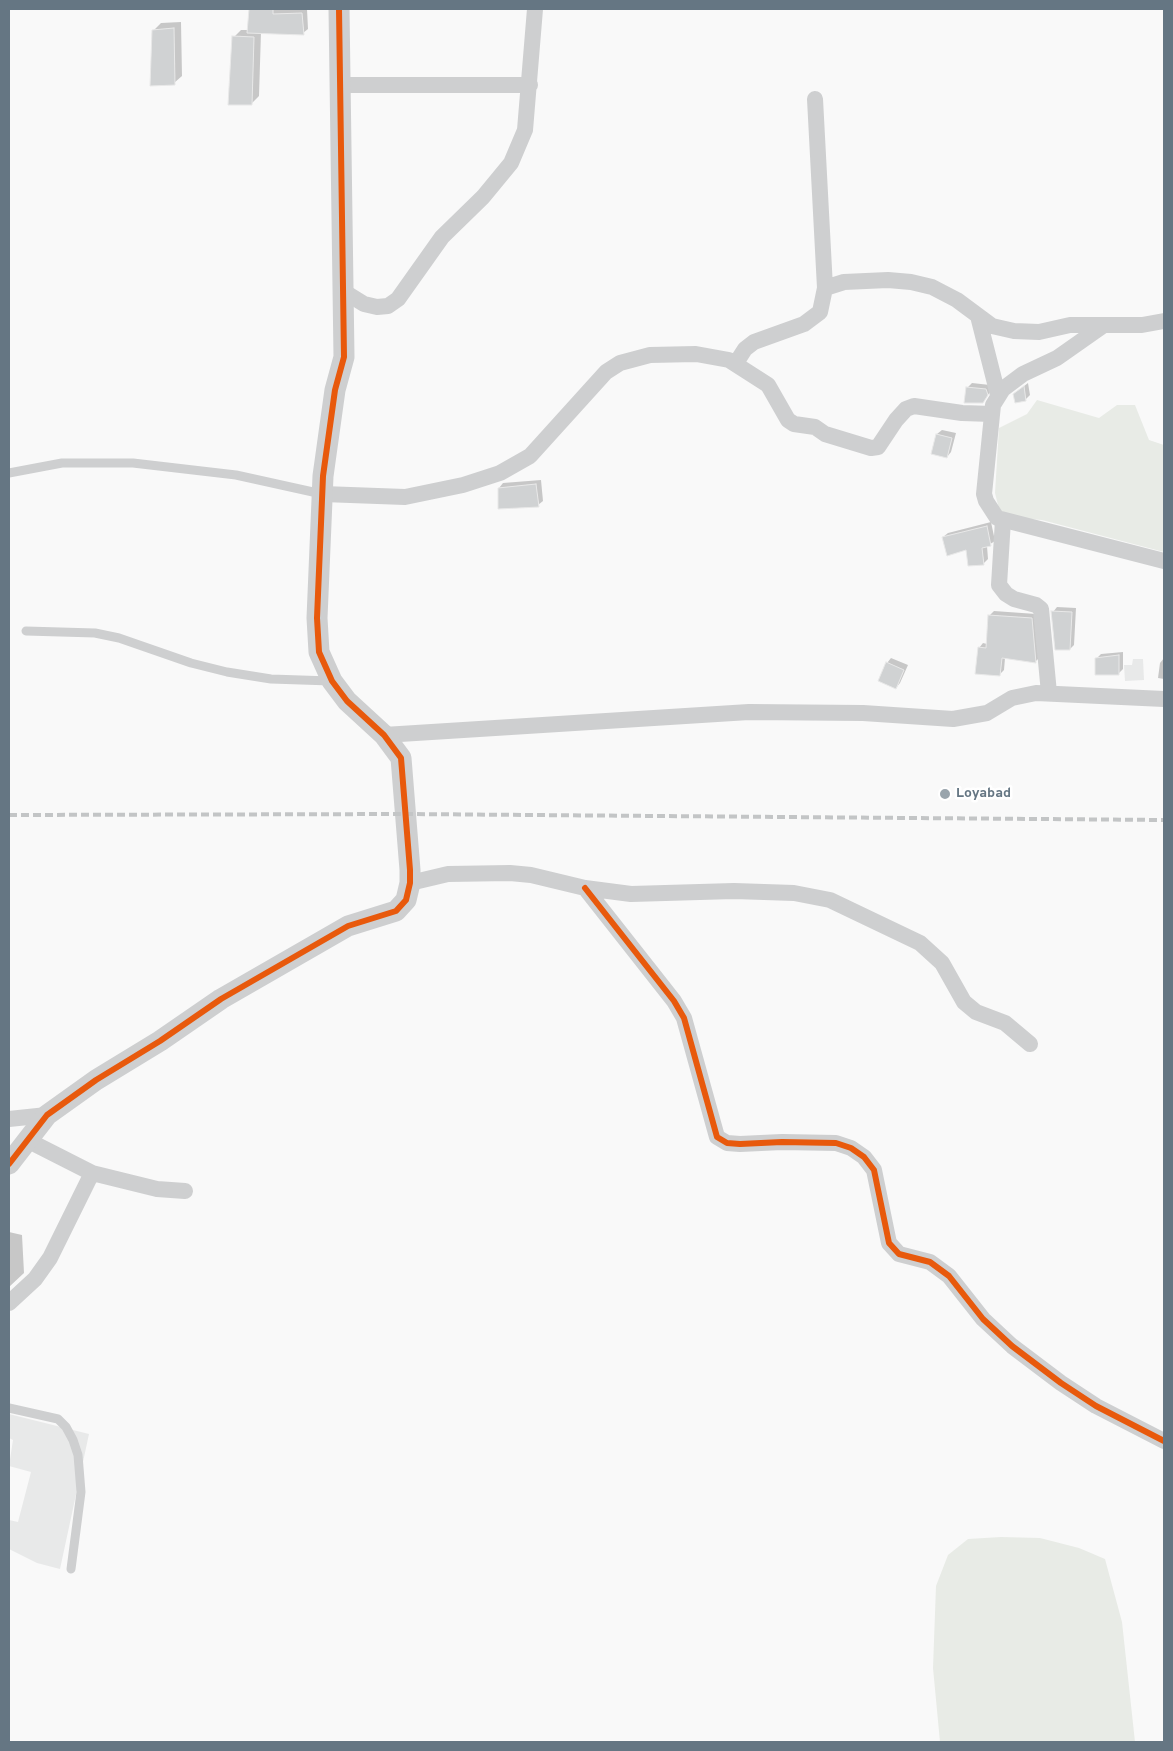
<!DOCTYPE html>
<style>
body{margin:0}
#map{position:relative;width:1173px;height:1751px;overflow:hidden;background:#f9f9f9;font-family:Overpass,sans-serif}
canvas{display:block}
.frame{position:absolute;inset:0;border:10px solid #657683;pointer-events:none}
</style>
<div id="map">
<canvas width="1173" height="1751"></canvas>
<div class="frame"></div>
</div>
<script>
const g = document.querySelector('canvas').getContext('2d');
g.lineJoin = 'round';
function fill(path, color) { g.fillStyle = color; g.fill(path, 'evenodd'); }
const shape = rows => new Path2D(rows.map(r => 'M' + r).join(''));
function strokePath(path, color, width, dash) { g.strokeStyle = color; g.lineWidth = width; g.lineCap = dash ? 'butt' : 'round'; g.setLineDash(dash || []); g.stroke(path); }
function label(font, color, halo, rows, align = 'center') {
  g.font = font + ' Overpass,sans-serif'; g.lineWidth = 5; g.setLineDash([]); g.textBaseline = 'middle'; g.strokeStyle = halo; g.fillStyle = color; for (const [text, x, y, turn = 0] of rows) {
    g.save(); g.translate(x, y); g.rotate((+turn || 0) * Math.PI / 180); g.textAlign = isNaN(turn) ? turn : align; if (halo) g.strokeText(text, 0, 0); g.fillText(text, 0, 0); g.restore();
  }
}
fill(shape([
 [1133,659,1143,659,1144,680,1125,681,1124,665,1132,665],
 [9,1414,89,1434,60,1569,37,1563,9,1549,9,1520,18,1522,31,1472,9,1466,13,1440,9,1438]
]), '#e8e9e9');
fill(shape([
 [1037,400,1099,418,1117,405,1135,405,1149,440,1164,445,1164,552,1042,520,1001,517,995,493,999,428,1027,414],
 [1001,1537,1040,1538,1079,1548,1105,1559,1122,1622,1135,1742,940,1742,933,1668,936,1586,948,1555,968,1539]
]), '#e8ebe6');
fill(shape([
 [250,9,307,9,308,29,303,33,261,32,259,96,252,103,234,37,241,30,248,30],
 [181,22,182,76,174,83,154,30,161,23],
 [972,383,990,385,992,389,983,402,967,388],
 [1028,383,1030,395,1026,399,1019,390],
 [942,430,956,433,951,452,947,457,937,434],
 [541,480,543,501,538,505,499,488,503,483],
 [991,522,995,541,987,546,988,559,984,563,969,565,967,549,943,537,948,533],
 [1057,607,1076,608,1074,645,1070,649,1053,612],
 [994,611,1036,614,1040,657,1036,661,1005,658,1004,670,999,675,979,648,983,643,987,644,990,615],
 [1123,652,1123,669,1118,674,1096,659,1101,654],
 [891,658,908,665,900,683,896,688,887,663],
 [1164,658,1164,679,1158,678,1160,663],
 [9,1232,22,1235,24,1273,9,1287]
]), '#0003');
const building = shape([
 [249,9,273,9,273,14,302,13,304,35,247,33,249,9],
 [174,28,175,85,150,86,152,30,174,28],
 [232,36,254,37,252,105,228,105,232,36],
 [1024,386,1026,401,1015,403,1013,394,1024,386],
 [966,387,986,389,988,395,983,403,964,403,966,387],
 [936,434,952,438,947,458,931,454,936,434],
 [536,484,539,507,498,509,498,488,536,484],
 [987,526,991,546,982,548,984,565,968,566,966,550,947,556,942,537,987,526],
 [1051,611,1072,612,1070,650,1055,650,1051,611],
 [988,615,1032,618,1036,663,1002,658,1000,676,975,674,978,647,986,648,988,615],
 [1119,655,1119,675,1095,675,1095,658,1119,655],
 [886,662,904,670,896,689,878,681,886,662]
]);
fill(building, '#d0d2d3');
strokePath(building, '#e8e8e8', 1);
strokePath(shape([
 [9,473,62,463,133,463,236,475,322,494],
 [26,631,95,633,119,638,191,663,227,672,271,679,331,681],
 [9,1408,58,1419,66,1427,73,1440,78,1455,81,1492,71,1569]
]), '#cecfd0', 9);
strokePath(shape([
 [340,85,530,85],
 [815,99,825,288],
 [343,291,364,304,377,307,388,306,398,299,442,237,483,197,511,163,525,130,535,9],
 [978,316,998,395],
 [1164,321,1142,325,1104,325,1057,358,1023,374,1003,389,993,405,984,494,986,501,997,518,1164,561],
 [736,363,745,349,754,342,804,324,820,312,825,288,844,282,888,280,911,282,932,287,957,300,992,326,1014,331,1039,332,1070,325,1104,325],
 [323,494,405,497,463,485,500,473,530,456,606,372,620,363,650,355,696,354,729,360,768,385,788,420,794,424,815,427,825,434,871,448,878,447,896,420,906,409,914,406,962,413,992,414],
 [1003,520,999,585,1006,594,1014,599,1036,605,1041,609,1049,693],
 [384,735,749,712,863,713,953,719,987,713,1012,698,1036,693,1164,699],
 [410,883,448,874,510,873,531,875,585,888,631,894,734,891,794,893,830,900,920,943,942,963,964,1002,976,1012,1005,1023,1030,1044],
 [585,888,674,1001,684,1018,717,1137,727,1143,740,1144,782,1142,836,1143,851,1148,864,1157,874,1170,889,1243,899,1254,930,1262,949,1276,983,1319,1012,1346,1061,1383,1096,1406,1164,1441],
 [9,1119,47,1115],
 [27,1140,92,1173,157,1189,185,1191],
 [9,1303,35,1279,50,1258,92,1173]
]), '#cecfd0', 16);
strokePath(shape([
 [9,1164,47,1115,96,1080,160,1041,221,999,348,926,396,911,406,900,410,883,410,870,401,758,384,735,347,701,332,681,319,652,317,618,323,476,335,390,344,357,339,9]
]), '#cecfd0', 21);
strokePath(shape([
 [9,815,406,814,1164,820]
]), '#c3c5c6', 4, [8, 4]);
strokePath(shape([
 [585,888,674,1001,684,1018,717,1137,727,1143,740,1144,782,1142,836,1143,851,1148,864,1157,874,1170,889,1243,899,1254,930,1262,949,1276,983,1319,1012,1346,1061,1383,1096,1406,1164,1441],
 [9,1164,47,1115,96,1080,160,1041,221,999,348,926,396,911,406,900,410,883,410,870,401,758,384,735,347,701,332,681,319,652,317,618,323,476,335,390,344,357,339,9]
]), '#e8590c', 6);
for (const [x, y, r, color] of [
 [945,794,6,"#99a4ac"]
]) { const dot = new Path2D(); dot.arc(x, y, r, 0, 2 * Math.PI); g.fillStyle = color; g.fill(dot); strokePath(dot, '#fff', 2); }
label('bold 14px', '#657683', '#fff', [
 ["Loyabad",956,794]
], 'left');
</script>
